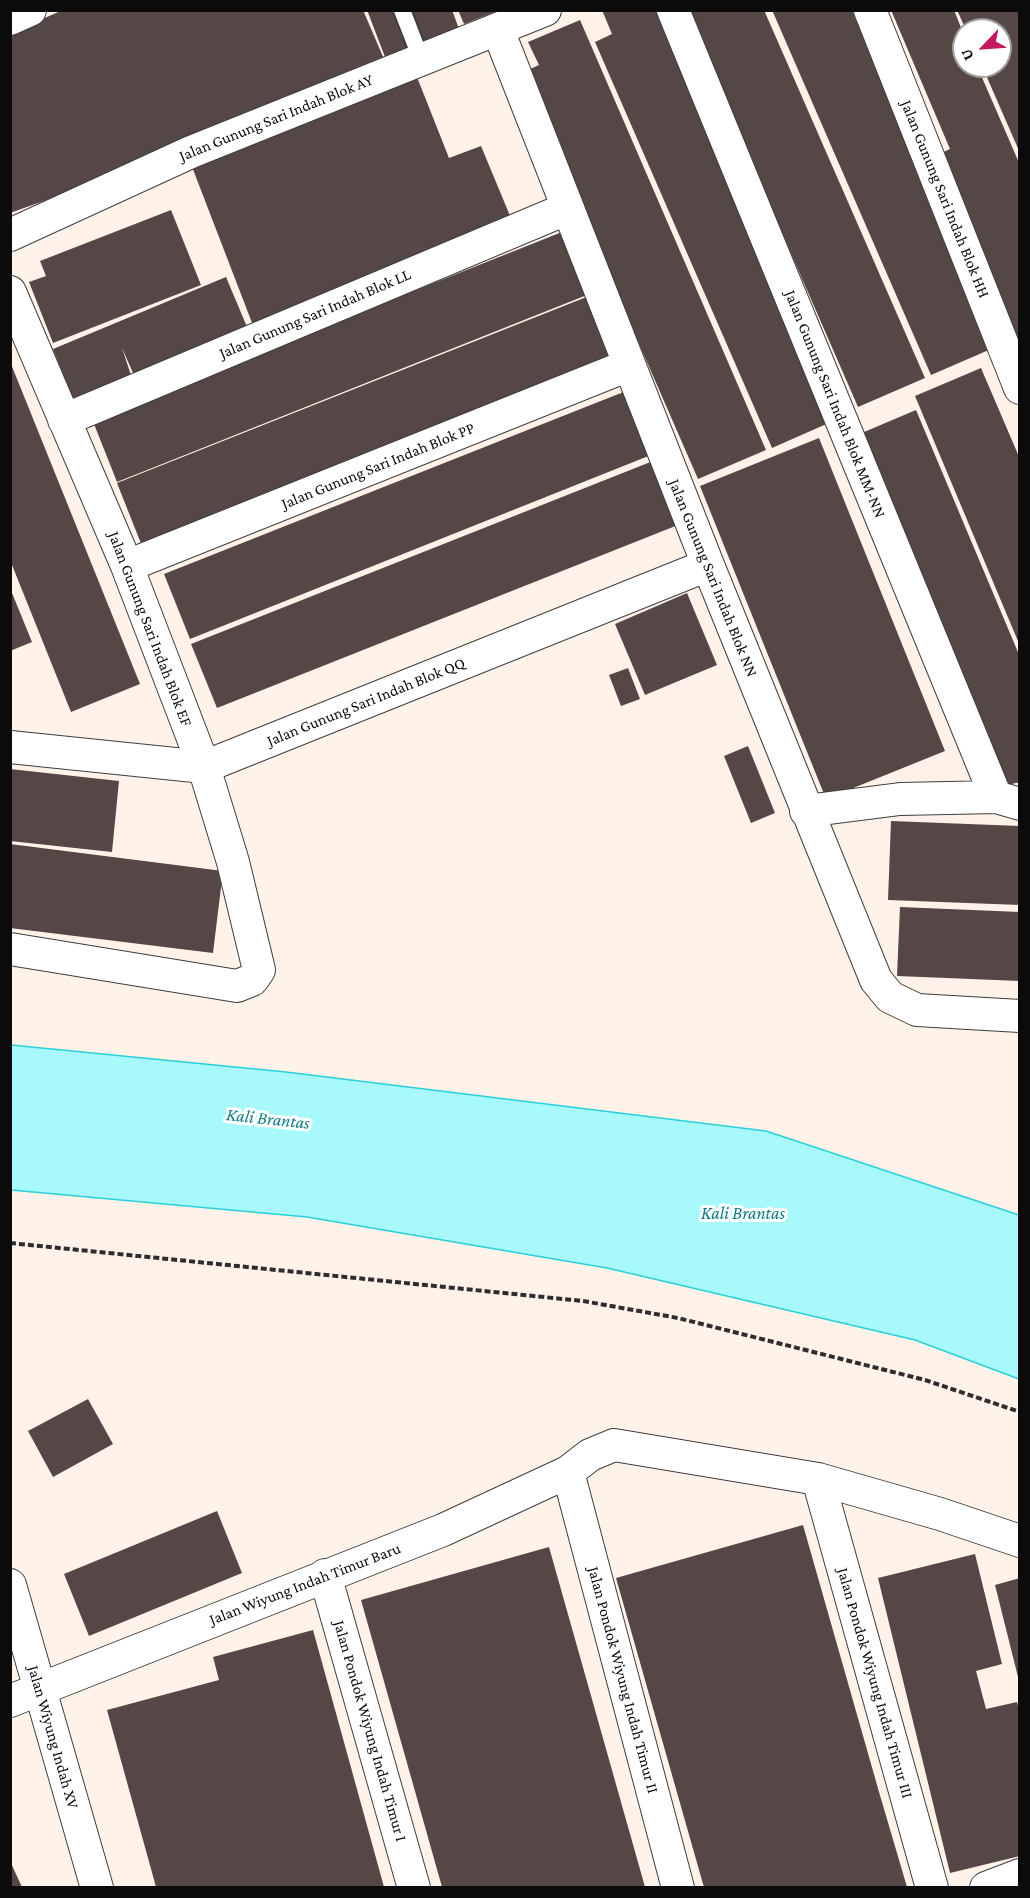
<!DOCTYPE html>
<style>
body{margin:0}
#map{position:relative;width:1030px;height:1898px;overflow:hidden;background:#fff3e9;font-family:"Crimson Pro",serif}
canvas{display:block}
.frame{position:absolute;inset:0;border:12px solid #0b0b0b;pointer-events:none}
.north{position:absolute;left:952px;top:18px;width:60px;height:60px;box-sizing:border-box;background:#fff;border:2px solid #9d9d9d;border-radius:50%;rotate:245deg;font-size:16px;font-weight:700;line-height:24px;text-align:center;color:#0b0b0b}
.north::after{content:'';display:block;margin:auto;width:21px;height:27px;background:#c6185d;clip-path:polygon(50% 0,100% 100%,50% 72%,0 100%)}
</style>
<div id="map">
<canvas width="1030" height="1898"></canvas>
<div class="frame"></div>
<div class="north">U</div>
</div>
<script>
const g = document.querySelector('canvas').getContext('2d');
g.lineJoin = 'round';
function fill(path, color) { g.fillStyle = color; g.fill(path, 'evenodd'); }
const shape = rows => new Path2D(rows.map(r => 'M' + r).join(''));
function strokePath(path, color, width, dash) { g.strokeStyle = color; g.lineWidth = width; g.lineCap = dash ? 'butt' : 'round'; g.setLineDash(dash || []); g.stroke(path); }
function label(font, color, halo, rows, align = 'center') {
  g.font = font + ' "Crimson Pro",serif'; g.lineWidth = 6; g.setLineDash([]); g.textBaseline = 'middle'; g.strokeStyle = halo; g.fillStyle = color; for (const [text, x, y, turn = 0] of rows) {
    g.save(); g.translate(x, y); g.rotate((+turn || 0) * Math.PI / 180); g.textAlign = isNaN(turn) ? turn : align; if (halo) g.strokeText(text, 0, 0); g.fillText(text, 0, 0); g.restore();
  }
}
const water = shape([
 [11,1045,286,1072,766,1131,1019,1215,1019,1379,915,1340,607,1268,307,1217,11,1190,11,1045]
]);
fill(water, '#a8f9fc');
strokePath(water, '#29d0d9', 1.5);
fill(shape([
 [63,10,363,10,384,59,69,192,10,213,10,33],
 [367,10,395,10,409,47,385,57],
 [407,10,452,10,462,37,424,52],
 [458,10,497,10,497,11,464,24],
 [602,10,663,10,840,418,772,448,595,42,612,34],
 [685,10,764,10,925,378,858,407],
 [772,10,852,10,998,346,931,375],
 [891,10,954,10,964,35,964,66,977,66,1020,165,1020,344,935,156,950,149],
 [957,10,1020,10,1020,153,982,66,1000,66,1000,30,966,30],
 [580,20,766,450,698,479,521,73,539,65,528,42],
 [415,72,449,158,481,146,513,223,254,328,189,159],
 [171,210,201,285,53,343,29,282,46,276,40,261],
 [567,230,592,293,117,482,92,419],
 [226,277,250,334,137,382,122,348,135,387,77,409,53,349],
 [594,294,618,357,142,546,117,483],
 [11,364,140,684,71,712,10,560],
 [981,368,1020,459,1020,646,915,396],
 [626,391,651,455,190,639,164,574],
 [916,410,1020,657,1020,782,1004,786,857,435],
 [819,438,945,751,826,799,700,486],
 [653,461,678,525,217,708,191,644],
 [10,588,32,642,10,651],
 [687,593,717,665,645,695,615,624],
 [628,668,640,699,621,706,609,675],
 [748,746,775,813,751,823,724,756],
 [10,769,119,781,112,852,10,841],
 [891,821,1020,826,1020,905,888,900],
 [10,844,223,871,213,953,10,928],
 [900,907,1020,912,1020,981,897,976],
 [88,1399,113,1444,53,1477,28,1431],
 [217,1511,242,1573,89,1636,64,1574],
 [803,1525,879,1792,907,1887,704,1887,703,1884,616,1578],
 [549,1547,645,1887,442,1887,361,1600],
 [975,1554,1002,1664,976,1671,986,1709,1017,1702,1020,1713,1020,1856,950,1873,878,1578],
 [1020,1578,1020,1681,1019,1681,995,1585],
 [313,1630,384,1887,156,1887,107,1710,219,1680,213,1657],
 [10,1861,22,1887,10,1887]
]), '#544746');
const service = shape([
 [402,10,421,59]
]);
const minor = shape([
 [673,10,996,797],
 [870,10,1020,388],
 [10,19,30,10],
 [498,30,708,565,876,980,890,997,917,1010,1020,1016],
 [10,235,191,152,545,10],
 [10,292,127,566,204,767,233,862,259,970,252,980,237,986,10,949],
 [64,420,566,209],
 [127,566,629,365],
 [10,747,204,767,708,565],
 [806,811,900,799,996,797,1020,804],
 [568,1472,678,1888],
 [818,1479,932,1888],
 [325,1575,414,1888],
 [10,1585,97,1888],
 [10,1701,443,1530,568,1472,590,1455,614,1445,818,1479,940,1514,1020,1541],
 [986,1888,1020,1875]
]);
strokePath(service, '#3e3e3e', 20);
strokePath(minor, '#3e3e3e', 34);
strokePath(shape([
 [10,1243,583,1301,678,1318,925,1380,1020,1412]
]), '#2d2d2d', 4, [6, 3]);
strokePath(service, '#fff', 16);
strokePath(minor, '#fff', 32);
label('16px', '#0b0b0b', '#fff', [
 ["Jalan Gunung Sari Indah Blok AY",276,118,-22],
 ["Jalan Gunung Sari Indah Blok HH",945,199,68],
 ["Jalan Gunung Sari Indah Blok LL",315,314,-23],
 ["Jalan Gunung Sari Indah Blok MM-NN",835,404,68],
 ["Jalan Gunung Sari Indah Blok PP",378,466,-22],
 ["Jalan Gunung Sari Indah Blok NN",713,578,68],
 ["Jalan Gunung Sari Indah Blok EF",150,629,69],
 ["Jalan Gunung Sari Indah Blok QQ",366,702,-22],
 ["Jalan Wiyung Indah Timur Baru",305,1584,-21],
 ["Jalan Pondok Wiyung Indah Timur II",623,1680,75],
 ["Jalan Pondok Wiyung Indah Timur III",875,1683,74],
 ["Jalan Pondok Wiyung Indah Timur I",370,1731,74],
 ["Jalan Wiyung Indah XV",53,1737,74]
]);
label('italic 18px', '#0c7d88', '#fff', [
 ["Kali Brantas",268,1119,6],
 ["Kali Brantas",743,1213]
]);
</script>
